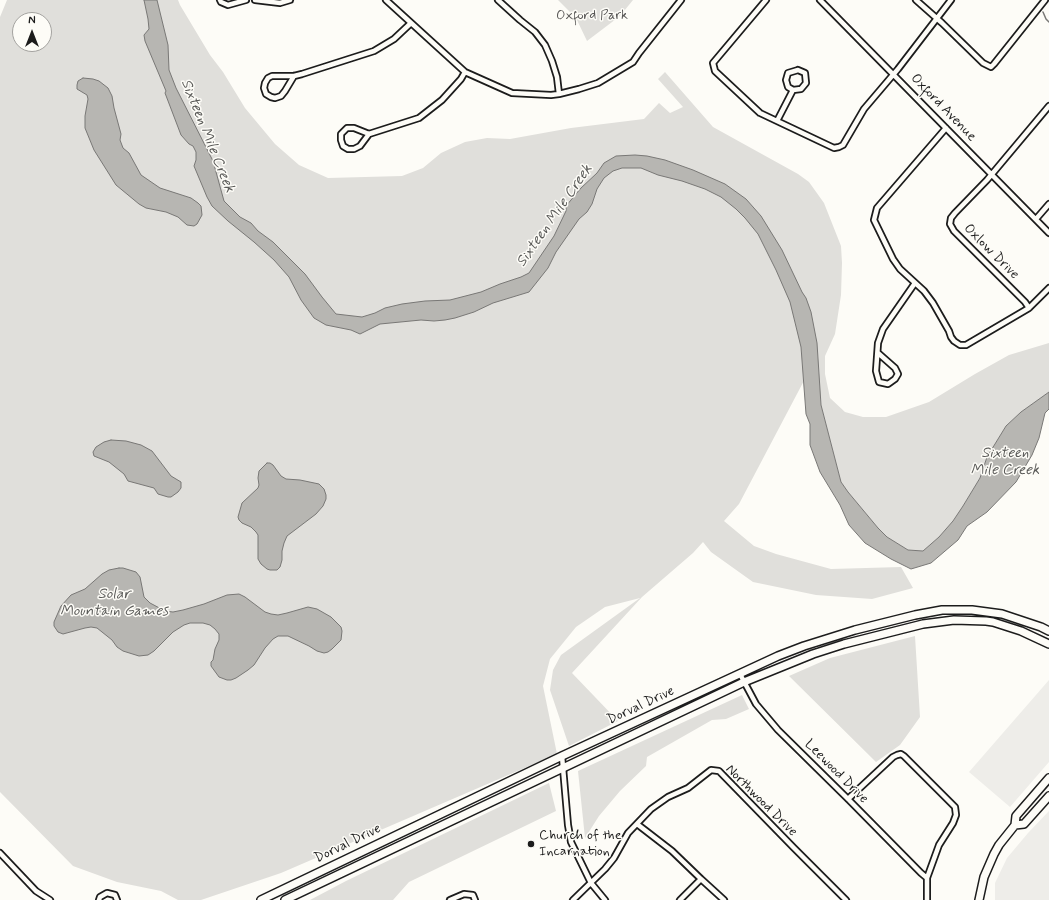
<!DOCTYPE html>
<style>
body{margin:0}
#map{position:relative;width:1049px;height:900px;overflow:hidden;background:#fdfcf7;font-family:Mynerve,sans-serif}
canvas{display:block}
.north{position:absolute;left:12px;top:12px;width:40px;height:40px;box-sizing:border-box;background:#fdfcf7;border:1px solid #a3a29f;border-radius:50%;rotate:0deg;font-size:11px;font-weight:700;line-height:16px;text-align:center;color:#1c1c1c}
.north::after{content:'';display:block;margin:auto;width:14px;height:18px;background:#1c1c1c;clip-path:polygon(50% 0,100% 100%,50% 72%,0 100%)}
</style>
<div id="map">
<canvas width="1049" height="900"></canvas>
<div class="north">N</div>
</div>
<script>
const g = document.querySelector('canvas').getContext('2d');
g.lineJoin = 'round';
function fill(path, color) { g.fillStyle = color; g.fill(path, 'evenodd'); }
const shape = rows => new Path2D(rows.map(r => 'M' + r).join(''));
function strokePath(path, color, width, dash) { g.strokeStyle = color; g.lineWidth = width; g.lineCap = dash ? 'butt' : 'round'; g.setLineDash(dash || []); g.stroke(path); }
function label(font, color, halo, rows, align = 'center') {
  g.font = font + ' Mynerve,sans-serif'; g.lineWidth = 3; g.setLineDash([]); g.textBaseline = 'middle'; g.strokeStyle = halo; g.fillStyle = color; for (const [text, x, y, turn = 0] of rows) {
    g.save(); g.translate(x, y); g.rotate((+turn || 0) * Math.PI / 180); g.textAlign = isNaN(turn) ? turn : align; if (halo) g.strokeText(text, 0, 0); g.fillText(text, 0, 0); g.restore();
  }
}
fill(shape([
 [1049,680,1049,762,1010,807,969,772],
 [1049,811,1049,900,995,900,995,883,1007,858,1028,833]
]), '#eeede9');
fill(shape([
 [7,0,178,0,180,5,210,55,223,72,245,108,275,144,299,165,328,178,402,176,423,168,441,153,465,142,487,138,510,139,571,128,644,119,659,103,670,113,683,107,658,79,665,72,713,127,798,174,809,182,824,203,841,246,842,263,841,295,835,334,825,356,825,374,830,398,845,412,863,417,886,417,929,402,975,374,1009,355,1049,343,1049,392,1021,412,1006,426,987,457,980,478,963,506,953,521,939,537,924,551,908,550,887,537,878,528,848,492,841,482,821,405,817,356,739,504,724,521,754,546,776,554,831,569,901,567,913,588,872,599,816,595,753,582,711,552,703,542,693,553,642,597,572,673,618,721,569,746,550,690,553,670,561,655,640,598,605,607,576,627,550,659,543,686,557,754,281,873,201,900,178,900,161,891,117,882,73,866,0,792,0,17],
 [20,20,44,20,44,44,20,44],
 [558,0,633,0,620,16,587,41,576,18],
 [915,636,920,717,900,745,876,762,789,676,830,658],
 [742,695,749,709,726,719,712,720,647,757,646,766,620,791,599,816,585,838,578,771],
 [549,783,556,811,409,882,393,900,310,900,346,881]
]), '#e0dfdb');
const water = shape([
 [144,0,157,0,168,45,169,70,176,88,213,161,224,201,240,217,251,223,258,231,273,242,305,274,322,297,336,314,362,317,375,313,385,308,402,304,425,301,450,300,481,292,500,284,521,277,529,273,554,236,566,211,566,206,581,188,597,173,604,163,616,156,635,155,647,156,665,160,693,170,725,184,746,199,761,216,782,250,802,292,806,298,811,312,817,343,821,405,841,482,848,492,878,528,887,537,908,550,923,551,939,537,953,521,963,506,980,478,987,457,1006,426,1021,412,1049,392,1049,409,1045,413,1039,438,1032,455,1016,482,987,512,967,526,958,540,931,563,911,569,891,559,865,543,849,525,840,505,820,472,810,445,810,424,806,414,801,347,790,302,776,270,758,234,745,218,736,209,721,197,705,189,682,181,658,175,641,168,622,168,613,171,604,178,597,189,592,204,587,212,579,219,556,252,548,268,529,292,493,303,474,312,455,318,445,320,434,321,421,320,380,324,360,334,351,330,326,325,314,318,301,300,289,277,274,260,254,242,228,221,212,206,207,197,194,166,196,160,196,152,193,146,189,144,181,135,165,93,166,91,145,41,144,35,149,29,148,19,144,0],
 [83,78,93,79,99,81,108,88,112,96,114,108,121,134,120,140,123,148,129,153,141,175,160,188,191,198,198,203,201,206,202,215,197,224,194,226,187,225,178,217,166,212,146,208,139,204,116,185,94,150,85,128,85,116,88,99,87,95,77,89,77,85,78,81,83,78],
 [111,440,126,441,141,445,152,451,171,476,181,482,181,488,178,492,171,497,168,497,158,494,154,488,128,481,124,474,109,462,94,456,93,452,96,447,104,442,111,440],
 [267,463,270,463,273,465,281,476,286,479,300,480,319,484,324,489,326,495,326,499,323,506,316,514,287,536,284,543,282,551,282,560,280,567,277,570,270,570,267,569,261,564,258,559,258,535,256,532,251,527,242,523,239,520,238,517,242,503,258,488,259,485,258,478,259,471,267,463],
 [119,568,123,568,136,572,140,577,144,597,150,603,165,611,173,612,183,610,204,604,227,595,239,594,245,597,265,612,271,614,278,615,287,613,308,607,317,609,331,617,341,627,342,631,341,640,332,649,328,652,324,653,317,651,309,646,288,636,278,636,273,639,265,648,254,665,248,670,236,678,231,680,227,680,219,677,211,666,211,662,213,660,215,649,219,640,219,634,215,629,210,625,203,623,190,623,184,625,173,632,154,651,148,655,139,656,123,651,117,647,112,640,97,628,91,627,85,628,63,634,58,632,54,626,54,622,61,606,71,595,85,589,102,574,109,570,119,568]
]);
fill(water, '#b7b6b2');
strokePath(water, '#797876', 1);
strokePath(shape([
 [1043,12,1046,19,1049,22]
]), '#797876', 1.5);
const street = shape([
 [220,0,221,2,228,5,246,0],
 [255,0,280,3,290,0],
 [386,0,465,72,512,93,551,95,559,94,579,89,598,83,633,62,639,53,681,0],
 [498,0,520,20,535,32,545,45,552,61,557,77,559,94],
 [766,0,713,63,715,71,760,113,834,148,839,147,843,145,864,109,898,69,951,0],
 [820,0,1049,233],
 [916,0,942,23,983,63,991,67,994,64,1045,0],
 [798,70,805,73,806,83,801,89,793,90,788,87,786,80,788,73,798,70],
 [294,76,285,91,281,96,275,98,271,97,266,94,264,88,265,83,268,78,272,76,294,76,302,74,374,51,394,39,411,23],
 [777,121,793,90],
 [946,128,877,208,874,220,893,259,900,269,924,291,933,303,949,331,951,337,954,341,960,345,966,345,1029,308,1049,288],
 [369,134,360,146,354,149,348,149,343,146,341,140,341,134,347,128,354,128,369,134,419,118,442,100,461,79,465,72],
 [1036,219,1049,204],
 [1029,308,1025,302,954,231,950,224,951,218,955,213,987,180,1049,106],
 [878,353,895,368,898,374,895,379,888,384,879,382,876,371,878,343,883,329,915,283],
 [740,674,756,704,778,730,848,799,921,873,927,878],
 [562,756,568,825,571,842,591,883,605,900],
 [848,799,893,757,897,755,901,754,904,756,955,807,956,815,953,823,939,845,927,878,927,900],
 [637,824,672,851,701,879],
 [0,853,36,891,50,900],
 [99,900,100,897,107,893,115,895,117,900],
 [450,900,464,894,473,895,475,900],
 [573,900,605,869,614,858,628,833,651,809,668,797,688,788,711,770,719,771,794,848,846,900],
 [680,900,701,879,724,900]
]);
const secondary = shape([
 [1015,825,1024,824,1049,796],
 [261,900,562,756,778,656,804,646,855,630,915,615,942,610,972,610,1002,614,1041,627,1049,631],
 [285,900,744,682,813,654,844,644,923,624,954,620,986,621,993,622,1021,631,1049,644],
 [979,900,984,877,994,854,999,845,1015,825,1016,816,1049,778]
]);
strokePath(street, '#1c1c1c', 8);
strokePath(secondary, '#1c1c1c', 10);
strokePath(street, '#fdfcf7', 4.5);
strokePath(secondary, '#fdfcf7', 7);
for (const [x, y, r, color] of [
 [531,844,4,"#1c1c1c"]
]) { const dot = new Path2D(); dot.arc(x, y, r, 0, 2 * Math.PI); g.fillStyle = color; g.fill(dot); strokePath(dot, '#fdfcf7', 1.5); }
label('14px', '#575655', '#fdfcf7', [
 ["Oxford Park",592,16]
]);
label('14px', '#1c1c1c', '#fdfcf7', [
 ["Oxford Avenue",943,108,46],
 ["Oxlow Drive",991,252,45],
 ["Dorval Drive",641,706,-25],
 ["Leewood Drive",836,772,45],
 ["Northwood Drive",761,801,45],
 ["Dorval Drive",348,844,-26]
]);
label('14px', '#1c1c1c', '#fdfcf7', [
 ["Church of the",539,836],
 ["Incarnation",539,852]
], 'left');
label('italic 15px', '#5a5a58', '#fdfcf7', [
 ["Sixteen Mile Creek",207,136,68],
 ["Sixteen Mile Creek",555,216,-55],
 ["Sixteen",1005,454],
 ["Mile Creek",1005,471],
 ["Solar",114,595],
 ["Mountain Games",114,612]
]);
</script>
